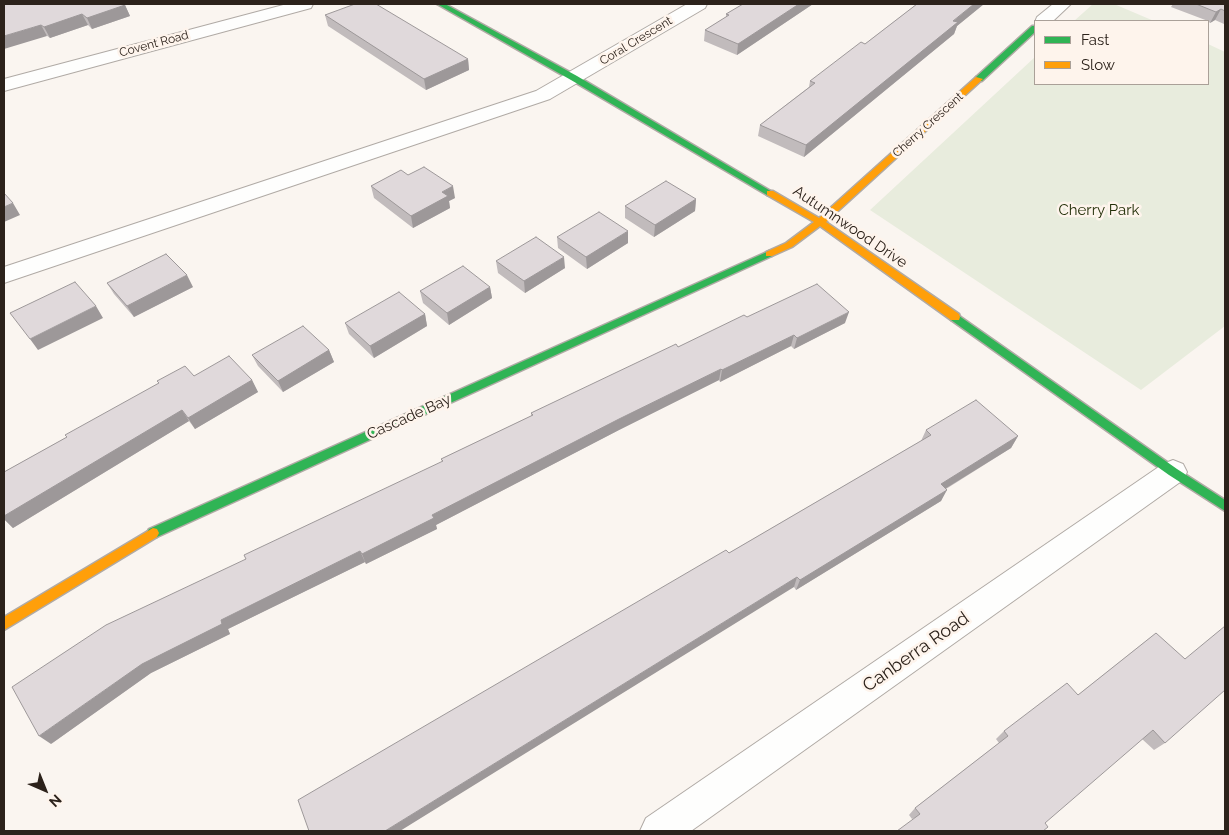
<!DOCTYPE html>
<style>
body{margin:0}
#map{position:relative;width:1229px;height:835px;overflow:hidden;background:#faf5f0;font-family:Raleway,sans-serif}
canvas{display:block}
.frame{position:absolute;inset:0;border:5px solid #2c221b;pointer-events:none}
.legend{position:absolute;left:1034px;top:20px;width:175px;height:65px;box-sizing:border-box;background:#fef4ec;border:1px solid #aaa098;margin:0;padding:6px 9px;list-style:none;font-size:15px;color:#2c221b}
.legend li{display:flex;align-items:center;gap:10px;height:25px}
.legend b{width:25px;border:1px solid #aaa098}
.north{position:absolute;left:20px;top:765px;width:50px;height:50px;-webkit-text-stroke:4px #fef4ec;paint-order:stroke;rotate:136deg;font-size:14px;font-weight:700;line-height:20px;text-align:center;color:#2c221b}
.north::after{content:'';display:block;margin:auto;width:18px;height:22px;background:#2c221b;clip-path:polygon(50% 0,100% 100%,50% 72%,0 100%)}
</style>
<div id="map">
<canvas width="1229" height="835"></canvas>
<div class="frame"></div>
<ul class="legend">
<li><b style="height:6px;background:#30b455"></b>Fast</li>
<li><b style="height:6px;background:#ff9f0a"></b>Slow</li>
</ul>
<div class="north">N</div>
</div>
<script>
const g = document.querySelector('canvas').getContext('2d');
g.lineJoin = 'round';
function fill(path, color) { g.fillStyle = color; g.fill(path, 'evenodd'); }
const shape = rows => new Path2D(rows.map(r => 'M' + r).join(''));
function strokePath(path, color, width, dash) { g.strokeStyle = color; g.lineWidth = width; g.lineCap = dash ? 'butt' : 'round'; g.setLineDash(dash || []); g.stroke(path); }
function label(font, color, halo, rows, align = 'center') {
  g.font = font + ' Raleway,sans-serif'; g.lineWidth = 5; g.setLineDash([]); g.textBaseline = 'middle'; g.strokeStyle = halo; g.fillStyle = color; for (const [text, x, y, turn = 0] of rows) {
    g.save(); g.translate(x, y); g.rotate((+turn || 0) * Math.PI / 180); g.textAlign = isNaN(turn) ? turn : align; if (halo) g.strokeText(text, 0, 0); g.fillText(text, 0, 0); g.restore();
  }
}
fill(shape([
 [1093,4,1114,4,1154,21,1074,21],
 [1208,44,1225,52,1225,326,1141,390,870,210,1035,57,1035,84,1208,84]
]), '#e8ecdd');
const street = shape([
 [287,4,313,4,311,8,4,91,4,79,287,4],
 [687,4,707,4,705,8,550,99,4,283,4,267,536,91,687,4],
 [1053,4,1071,4,1053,21,1035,22,1037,17,1053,4],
 [1173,460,1183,464,1187,472,1183,480,691,831,640,831,646,818,1163,464,1173,460]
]);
const fast = shape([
 [437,4,445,4,577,76,774,193,770,196,767,195,571,80,437,4],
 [1032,26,1035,26,1035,32,982,81,976,81,976,77,1032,26],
 [769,251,772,252,772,256,157,537,153,538,149,537,147,533,149,529,769,251],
 [955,313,1177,469,1225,500,1225,511,1169,475,951,320,950,317,951,314,955,313]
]);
const slow = shape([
 [976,77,983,79,826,222,959,314,960,317,959,320,951,320,820,226,792,247,772,256,766,256,766,252,786,243,814,222,767,195,767,191,773,191,819,218,976,77],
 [153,528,157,529,159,533,157,537,4,630,4,617,153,528]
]);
strokePath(street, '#b0aaa5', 2);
strokePath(fast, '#b0aaa5', 3);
strokePath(slow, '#b0aaa5', 3);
fill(street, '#fefefd');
fill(fast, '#30b455');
fill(slow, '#ff9f0a');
fill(shape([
 [4,4,125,5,130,16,92,29,88,25,50,38],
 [743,4,813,4,737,55,704,41,705,30,726,17,726,14],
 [917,4,984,4,957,26,954,34,804,157,758,136,760,125,809,87,810,81,865,44],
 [1173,4,1225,4,1225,24,1224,24,1215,20,1210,23,1208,21,1171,7],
 [325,15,468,59,469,70,426,90,328,26],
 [408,175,455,198,449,201,450,208,413,228,374,198,371,186],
 [696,199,695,211,654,237,625,218,625,206],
 [557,237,628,243,587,269,558,248],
 [496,261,565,268,525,293,498,273],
 [107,283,193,287,134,317,114,294],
 [490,287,492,298,449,325,423,303,420,291],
 [425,314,427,326,374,358,349,334,345,323],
 [747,317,845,323,794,349,791,346,720,382,719,380,619,430,436,525,437,529,366,564,365,562,228,629,230,634,151,673,51,744,246,559,442,462,441,459,531,416,531,413,678,347],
 [329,350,334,362,283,392,258,366,252,355],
 [194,376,252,380,258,392,195,429,189,421,13,528,4,519,4,472,67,437,159,383,157,381],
 [926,430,1018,436,1011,448,946,489,941,501,796,590,794,587,729,553,921,441],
 [1156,633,1165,743,1154,750,1142,739,912,819,909,815,915,808,999,743,996,739,1004,731,1078,695]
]), '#c1bbbc');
fill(shape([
 [799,4,813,4,737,55,738,44],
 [974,4,984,4,957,26,954,34,804,157,806,145],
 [125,5,130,16,92,29,87,18],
 [1221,9,1215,20,1210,23,1216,12],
 [82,14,88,25,50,38,44,27],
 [41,25,47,36,4,49,4,36],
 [468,59,469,70,426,90,424,79],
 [453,186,455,198,449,201,450,208,413,228,411,216,442,192],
 [696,199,695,211,654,237,655,225],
 [13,203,20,215,4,222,4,207],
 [628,231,628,243,587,269,586,257],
 [564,257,565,268,525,293,524,281],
 [187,275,193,287,134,317,127,306],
 [490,287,492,298,449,325,447,313],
 [96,306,103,318,38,350,30,339],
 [849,312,845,323,794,349,797,338],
 [425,314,427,326,374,358,370,346],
 [794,335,791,346,720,382,722,370],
 [329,350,334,362,283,392,278,381],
 [721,369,719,380,619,430,436,525,437,529,366,564,362,554,432,515,619,419],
 [252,380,258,392,195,429,188,418],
 [182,410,189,421,13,528,4,519,4,516],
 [1018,436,1011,448,935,495,941,484],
 [947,490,941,501,796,590,800,580],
 [360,551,365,562,228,629,230,634,151,673,51,744,39,736,142,664,221,620],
 [797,577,794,587,400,831,385,831]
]), '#9d9899');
const building = shape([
 [4,4,124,4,125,5,87,18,82,14,44,27,41,25,4,36,4,4],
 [355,4,376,4,468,59,424,79,325,15,355,4],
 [743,4,799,4,738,44,705,30,729,15,726,14,743,4],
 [917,4,974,4,953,21,958,22,806,145,760,125,815,83,810,81,861,42,865,44,917,4],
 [1196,4,1225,4,1225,11,1221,9,1216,12,1196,4],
 [424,167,453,186,442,192,448,196,411,216,371,186,401,170,408,175,424,167],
 [666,181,696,199,655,225,625,206,666,181],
 [4,193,13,203,4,207,4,193],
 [599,212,628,231,586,257,557,237,599,212],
 [536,237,564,257,524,281,496,261,536,237],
 [166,254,187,275,127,306,107,283,166,254],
 [463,266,490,287,447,313,420,291,463,266],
 [75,282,96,306,30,339,10,313,75,282],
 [817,284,849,312,797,338,794,335,722,370,721,369,619,419,432,515,434,518,362,554,360,551,221,620,222,624,142,664,39,736,12,687,106,625,246,559,244,555,443,461,441,459,533,415,531,413,676,344,678,347,744,315,747,317,817,284],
 [399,292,425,314,370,346,345,323,399,292],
 [303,326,329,350,278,381,252,355,303,326],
 [229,356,252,380,188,418,182,410,4,516,4,472,67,437,65,435,159,383,157,381,185,366,194,376,229,356],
 [976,400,1018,436,941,484,947,490,800,580,797,577,385,831,309,831,298,800,726,550,729,553,931,435,926,430,976,400],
 [1225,626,1225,690,1165,743,1153,730,1045,823,1048,827,1043,831,897,831,920,814,915,808,1008,736,1004,731,1067,683,1078,695,1156,633,1185,659,1225,626]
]);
fill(building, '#e0d9db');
strokePath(building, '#9d9899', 1);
label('12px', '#2c221b', '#fef4ec', [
 ["Coral Crescent",636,41,-31],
 ["Covent Road",154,44,-15],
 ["Cherry Crescent",928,125,-42]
]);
label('15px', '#233009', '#fef4ec', [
 ["Cherry Park",1099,210]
]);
label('15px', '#2c221b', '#fef4ec', [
 ["Autumnwood Drive",850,227,34],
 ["Cascade Bay",409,417,-24]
]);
label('18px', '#2c221b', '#fef4ec', [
 ["Canberra Road",916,652,-35]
]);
</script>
